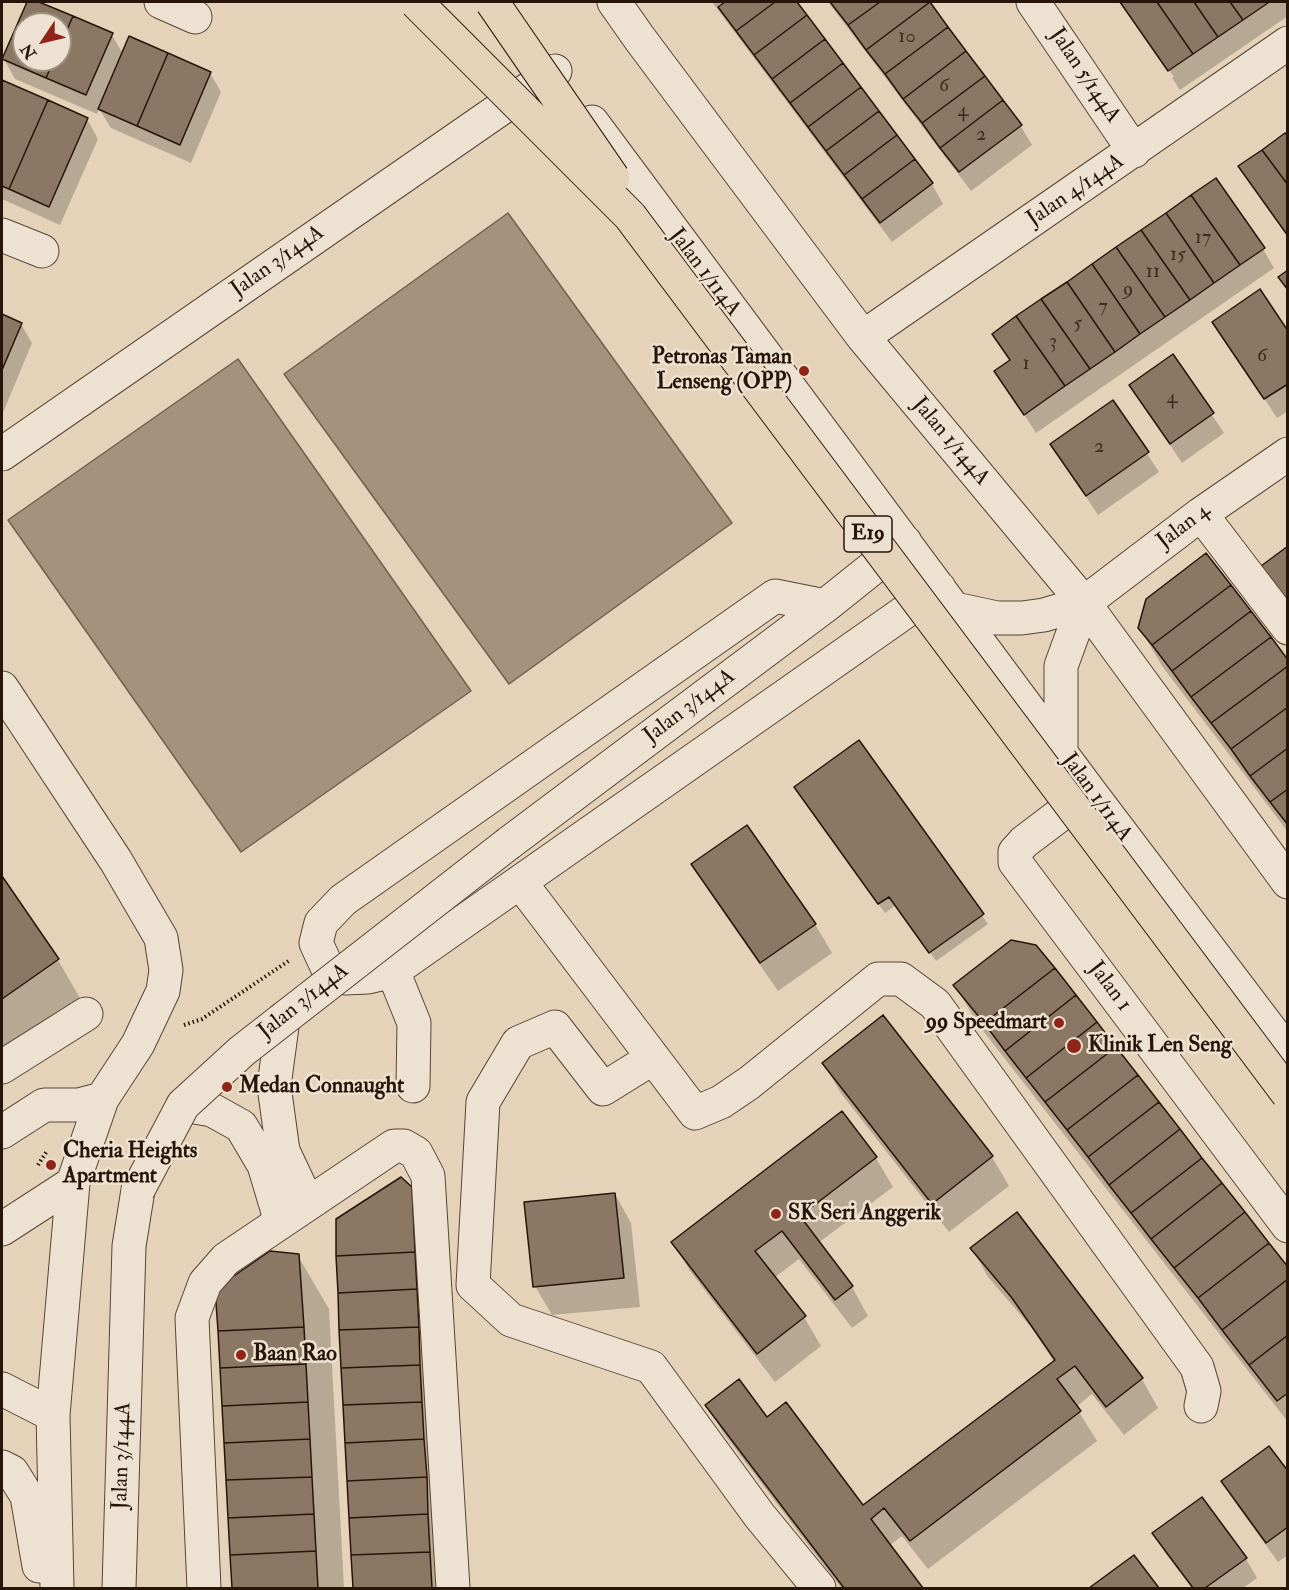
<!DOCTYPE html>
<style>
body{margin:0}
#map{position:relative;width:1289px;height:1590px;overflow:hidden;background:#e4d3b8;font-family:"IM FELL Double Pica",serif}
canvas{display:block}
.frame{position:absolute;inset:0;border:3px solid #28150a;pointer-events:none}
.north{position:absolute;left:12px;top:12px;width:60px;height:60px;box-sizing:border-box;background:#ede2d1;border:2px solid #9e9081;border-radius:50%;rotate:235deg;font-size:16px;font-weight:700;line-height:24px;text-align:center;color:#28150a}
.north::after{content:'';display:block;margin:auto;width:21px;height:27px;background:#8f2418;clip-path:polygon(50% 0,100% 100%,50% 72%,0 100%)}
</style>
<div id="map">
<canvas width="1289" height="1590"></canvas>
<div class="frame"></div>
<div class="north">N</div>
</div>
<script>
const g = document.querySelector('canvas').getContext('2d');
g.lineJoin = 'round';
function fill(path, color) { g.fillStyle = color; g.fill(path, 'evenodd'); }
const shape = rows => new Path2D(rows.map(r => 'M' + r).join(''));
function strokePath(path, color, width, dash) { g.strokeStyle = color; g.lineWidth = width; g.lineCap = dash ? 'butt' : 'round'; g.setLineDash(dash || []); g.stroke(path); }
function label(font, color, halo, rows, align = 'center') {
  g.font = font + ' "IM FELL Double Pica",serif'; g.lineWidth = 5; g.setLineDash([]); g.textBaseline = 'middle'; g.strokeStyle = halo; g.fillStyle = color; for (const [text, x, y, turn = 0] of rows) {
    g.save(); g.translate(x, y); g.rotate((+turn || 0) * Math.PI / 180); g.textAlign = isNaN(turn) ? turn : align; if (halo) g.strokeText(text, 0, 0); g.fillText(text, 0, 0); g.restore();
  }
}
const water = shape([
 [508,213,732,523,509,684,284,374,508,213],
 [238,359,471,691,241,852,8,520,238,359]
]);
fill(water, '#a4927d');
strokePath(water, '#72604f', 1.5);
fill(shape([
 [28,2,35,2,112,35,123,54,210,73,221,92,191,163,111,128,99,109,97,114,15,79,4,59],
 [24,24,60,24,60,60,24,60],
 [712,2,795,2,932,184,943,204,892,242],
 [828,2,927,2,1020,125,1032,145,971,191],
 [1120,2,1288,2,1288,16,1180,90,1172,78,1174,77],
 [2,82,87,119,98,139,60,225,2,199],
 [1288,133,1288,237,1240,167],
 [1263,249,1274,268,1036,433,996,371,1010,361,994,334],
 [2,316,21,324,32,343,2,415],
 [1214,322,1288,333,1288,411,1277,418],
 [1173,356,1224,433,1182,463,1131,386],
 [1113,402,1159,472,1098,515,1052,445],
 [1140,628,1288,664,1288,832,1162,666],
 [859,742,988,924,936,961,896,905,885,913,801,797],
 [693,864,815,924,832,953,778,991,710,893],
 [2,879,58,960,80,998,2,1052],
 [955,985,1288,1269,1288,1422,977,1023],
 [882,1017,992,1157,1009,1186,949,1232,840,1092,824,1063],
 [842,1113,876,1158,893,1187,818,1243,852,1287,868,1316,852,1328,799,1259,774,1278,804,1317,821,1346,775,1382,690,1271,673,1242],
 [411,1188,442,1242,459,1588,354,1588,337,1256],
 [615,1194,631,1223,640,1307,552,1315,535,1286],
 [972,1248,1142,1379,1158,1408,1124,1435,1092,1394,1076,1407,1097,1441,928,1569,902,1536,889,1546,922,1588,841,1588,724,1434,707,1405,767,1419,863,1507,1054,1362,1031,1327,988,1277],
 [298,1256,329,1309,344,1588,233,1588,217,1290],
 [1288,1474,1288,1555,1278,1562,1234,1501,1223,1482],
 [1201,1499,1246,1559,1257,1578,1243,1588,1192,1588,1165,1553,1154,1533],
 [1134,1557,1157,1588,1092,1588]
]), '#0003');
const building = shape([
 [27,2,39,2,73,16,60,46,60,24,24,24,24,60,54,60,46,78,2,59,27,2],
 [725,2,775,2,736,31,718,7,725,2],
 [775,2,797,2,807,15,754,55,736,31,775,2],
 [830,2,880,2,848,25,830,2],
 [880,2,930,2,866,50,848,25,880,2],
 [930,2,948,27,885,74,866,50,930,2],
 [1120,2,1157,2,1193,54,1168,71,1120,2],
 [1157,2,1194,2,1218,37,1193,54,1157,2],
 [1194,2,1230,2,1243,20,1218,37,1194,2],
 [1230,2,1267,2,1268,3,1243,20,1230,2],
 [807,15,825,39,772,79,754,55,807,15],
 [73,16,113,33,86,95,46,78,54,60,60,60,60,46,73,16],
 [948,27,966,51,903,99,885,74,948,27],
 [129,36,168,53,137,126,98,109,129,36],
 [825,39,843,63,790,103,772,79,825,39],
 [966,51,985,76,922,123,903,99,966,51],
 [168,53,211,72,180,145,137,126,168,53],
 [843,63,861,87,808,127,790,103,843,63],
 [985,76,1003,100,940,148,922,123,985,76],
 [2,80,48,100,9,189,2,186,2,80],
 [861,87,879,111,826,151,808,127,861,87],
 [48,100,88,118,49,207,9,189,48,100],
 [1003,100,1022,125,959,172,940,148,1003,100],
 [879,111,897,135,844,175,826,151,879,111],
 [1285,133,1288,136,1288,185,1262,150,1285,133],
 [897,135,915,159,862,199,844,175,897,135],
 [1262,150,1288,185,1288,236,1238,166,1262,150],
 [915,159,933,183,880,223,862,199,915,159],
 [1216,178,1265,248,1240,265,1191,195,1216,178],
 [1191,195,1240,265,1214,283,1166,213,1191,195],
 [1166,213,1214,283,1190,300,1141,230,1166,213],
 [1141,230,1190,300,1165,317,1116,247,1141,230],
 [1116,247,1165,317,1140,334,1092,264,1116,247],
 [1092,264,1140,334,1115,352,1067,282,1092,264],
 [1288,270,1288,290,1278,277,1288,270],
 [1067,282,1115,352,1090,369,1041,299,1067,282],
 [1260,289,1288,331,1288,384,1264,399,1212,322,1260,289],
 [1041,299,1090,369,1065,386,1016,316,1041,299],
 [2,314,22,323,2,370,2,314],
 [1016,316,1065,386,1024,415,994,371,1010,360,992,334,1016,316],
 [1173,354,1214,413,1170,444,1129,385,1173,354],
 [1113,400,1149,452,1086,496,1050,444,1113,400],
 [1288,546,1288,600,1283,603,1257,569,1288,546],
 [1206,553,1231,585,1152,645,1138,628,1146,599,1206,553],
 [1231,585,1251,611,1172,671,1152,645,1231,585],
 [1251,611,1271,637,1191,697,1172,671,1251,611],
 [1271,637,1288,660,1288,666,1211,723,1191,697,1271,637],
 [1288,666,1288,707,1231,749,1211,723,1288,666],
 [1288,707,1288,748,1250,776,1231,749,1288,707],
 [859,740,984,914,929,953,889,897,878,904,794,787,859,740],
 [1288,748,1288,789,1270,802,1250,776,1288,748],
 [1288,789,1288,825,1270,802,1288,789],
 [747,825,816,924,760,963,691,864,747,825],
 [2,876,59,959,2,999,2,876],
 [1011,940,1036,945,1055,968,984,1023,953,985,1011,940],
 [1055,968,1076,995,1005,1051,984,1023,1055,968],
 [1076,995,1097,1022,1026,1078,1005,1051,1076,995],
 [883,1015,993,1156,932,1204,822,1063,883,1015],
 [1097,1022,1116,1047,1045,1102,1026,1078,1097,1022],
 [1116,1047,1138,1075,1067,1130,1045,1102,1116,1047],
 [1138,1075,1159,1102,1088,1157,1067,1130,1138,1075],
 [1159,1102,1180,1129,1109,1185,1088,1157,1159,1102],
 [842,1111,877,1157,800,1216,853,1286,835,1300,782,1231,755,1251,806,1316,757,1354,671,1242,842,1111],
 [1180,1129,1202,1158,1131,1213,1109,1185,1180,1129],
 [1202,1158,1222,1183,1151,1239,1131,1213,1202,1158],
 [401,1177,412,1187,415,1252,336,1256,336,1219,401,1177],
 [1222,1183,1245,1212,1174,1268,1151,1239,1222,1183],
 [615,1193,624,1278,533,1287,524,1202,615,1193],
 [1017,1212,1143,1378,1106,1407,1075,1366,1057,1379,1081,1411,910,1541,884,1508,871,1519,923,1588,844,1588,705,1405,739,1379,767,1417,786,1402,863,1505,1055,1360,1012,1298,970,1248,1017,1212],
 [1245,1212,1269,1243,1198,1298,1174,1268,1245,1212],
 [1269,1243,1288,1267,1288,1279,1222,1330,1198,1298,1269,1243],
 [270,1251,299,1254,304,1327,218,1331,215,1289,270,1251],
 [415,1252,417,1289,338,1293,336,1256,415,1252],
 [1288,1279,1288,1335,1249,1365,1222,1330,1288,1279],
 [417,1289,419,1327,339,1330,338,1293,417,1289],
 [304,1327,306,1364,220,1368,218,1331,304,1327],
 [419,1327,420,1365,341,1368,339,1330,419,1327],
 [1288,1335,1288,1393,1277,1401,1249,1365,1288,1335],
 [306,1364,308,1402,222,1406,220,1368,306,1364],
 [420,1365,422,1402,343,1405,341,1368,420,1365],
 [308,1402,310,1439,224,1443,222,1406,308,1402],
 [422,1402,424,1439,345,1443,343,1405,422,1402],
 [310,1439,312,1477,226,1480,224,1443,310,1439],
 [424,1439,427,1477,347,1481,345,1443,424,1439],
 [1269,1446,1288,1471,1288,1527,1266,1543,1221,1481,1269,1446],
 [312,1477,314,1514,228,1518,226,1480,312,1477],
 [427,1477,428,1514,349,1518,347,1481,427,1477],
 [1202,1497,1247,1558,1205,1588,1193,1588,1152,1533,1202,1497],
 [314,1514,316,1551,230,1555,228,1518,314,1514],
 [428,1514,430,1552,351,1555,349,1518,428,1514],
 [316,1551,318,1588,232,1588,230,1555,316,1551],
 [430,1552,432,1588,353,1588,351,1555,430,1552],
 [1134,1555,1159,1588,1089,1588,1134,1555]
]);
fill(building, '#8a7864');
strokePath(building, '#28150a', 1.5);
const minor = shape([
 [161,2,195,17],
 [614,2,640,39,863,337,1084,603,1288,882],
 [1033,2,1134,151],
 [592,122,1090,792,1288,1053],
 [2,235,42,251],
 [863,337,1288,43],
 [2,454,555,71],
 [1201,514,1288,628],
 [825,606,775,596,343,900,321,923,316,943,328,969,345,978,368,977,393,971,939,588],
 [955,609,997,618,1022,618,1044,615,1084,603,1201,514,1288,454],
 [2,688,116,861,161,938,166,970,163,991,138,1044,102,1099,73,1183,53,1415,57,1588],
 [1061,751,1061,666,1084,603],
 [1090,792,1024,842,1015,852,1015,862,1288,1226],
 [509,843,825,606,905,542],
 [520,882,695,1113,721,1102,749,1083,878,979,901,979,935,1004,1197,1367,1204,1391,1201,1406],
 [393,971,414,1023,413,1086],
 [283,1019,274,1086,283,1151,308,1204],
 [653,1058,603,1089,555,1027,518,1043,483,1102,473,1285,511,1320,651,1367,759,1515,819,1588],
 [2,1067,86,1014],
 [183,1105,212,1110,241,1126,264,1165,278,1212,277,1224],
 [2,1132,44,1105,79,1105,102,1099],
 [2,1229,73,1183],
 [2,1389,53,1415],
 [2,1467,12,1472,27,1496,39,1566],
 [119,1588,129,1246,138,1190],
 [204,1588,192,1318,205,1283,226,1259,394,1146,404,1146,416,1153,428,1176,453,1588]
]);
strokePath(minor, '#574436', 35);
strokePath(shape([
 [184,1025,202,1019,290,960],
 [38,1165,47,1151]
]), '#28150a', 4, [1.5, 3]);
strokePath(minor, '#ede2d1', 33);
const minorBridge = shape([
 [138,1190,183,1105,242,1051,509,843]
]);
const highwayBridge = shape([
 [416,2,630,216,1288,1094],
 [492,2,613,178]
]);
strokePath(minorBridge, '#574436', 35, []);
strokePath(highwayBridge, '#28150a', 35, []);
strokePath(minorBridge, '#ede2d1', 33);
strokePath(highwayBridge, '#e4d3b8', 33);
for (const [x, y, r, color] of [
 [804,371,6,"#8f2418"],
 [1059,1023,6,"#8f2418"],
 [1074,1046,8,"#8f2418"],
 [227,1087,6,"#8f2418"],
 [51,1165,6,"#8f2418"],
 [776,1214,6,"#8f2418"],
 [241,1355,6,"#8f2418"]
]) { const dot = new Path2D(); dot.arc(x, y, r, 0, 2 * Math.PI); g.fillStyle = color; g.fill(dot); strokePath(dot, '#ede2d1', 2); }
label('20px', '#402e20', null, [
 ["10",907,38],
 ["6",944,87],
 ["4",963,112],
 ["2",981,136],
 ["17",1203,239],
 ["15",1178,256],
 ["11",1153,273],
 ["9",1128,291],
 ["7",1103,308],
 ["5",1078,325],
 ["3",1053,343],
 ["6",1262,357],
 ["1",1026,365],
 ["4",1172,399],
 ["2",1099,448]
]);
for (const [x, y, w] of [
 [868,534,48]
]) { const box = new Path2D(); box.roundRect(x - w / 2, y - 18, w, 36, 4.5); g.fillStyle = '#ede2d1'; g.fill(box); strokePath(box, '#28150a', 1.5); }
label('bold 21px', '#28150a', null, [
 ["E19",868,534]
]);
label('22px', '#28150a', '#ede2d1', [
 ["Jalan 5/144A",1084,76,56],
 ["Jalan 4/144A",1076,191,-34],
 ["Jalan 3/144A",278,262,-35],
 ["Jalan 1/114A",704,273,53],
 ["Jalan 1/144A",950,442,50],
 ["Jalan 4",1184,527,-37],
 ["Jalan 3/144A",690,707,-37],
 ["Jalan 1/114A",1096,798,54],
 ["Jalan 1",1109,987,53],
 ["Jalan 3/144A",304,1002,-38],
 ["Jalan 3/144A",123,1456,-88]
]);
label('bold 22px', '#28150a', '#ede2d1', [
 ["Petronas Taman",792,358,"right"],
 ["Lenseng (OPP)",792,383,"right"],
 ["99 Speedmart",1047,1023,"right"],
 ["Klinik Len Seng",1088,1046],
 ["Medan Connaught",239,1087],
 ["Cheria Heights",63,1152],
 ["Apartment",63,1177],
 ["SK Seri Anggerik",788,1214],
 ["Baan Rao",253,1355]
], 'left');
</script>
